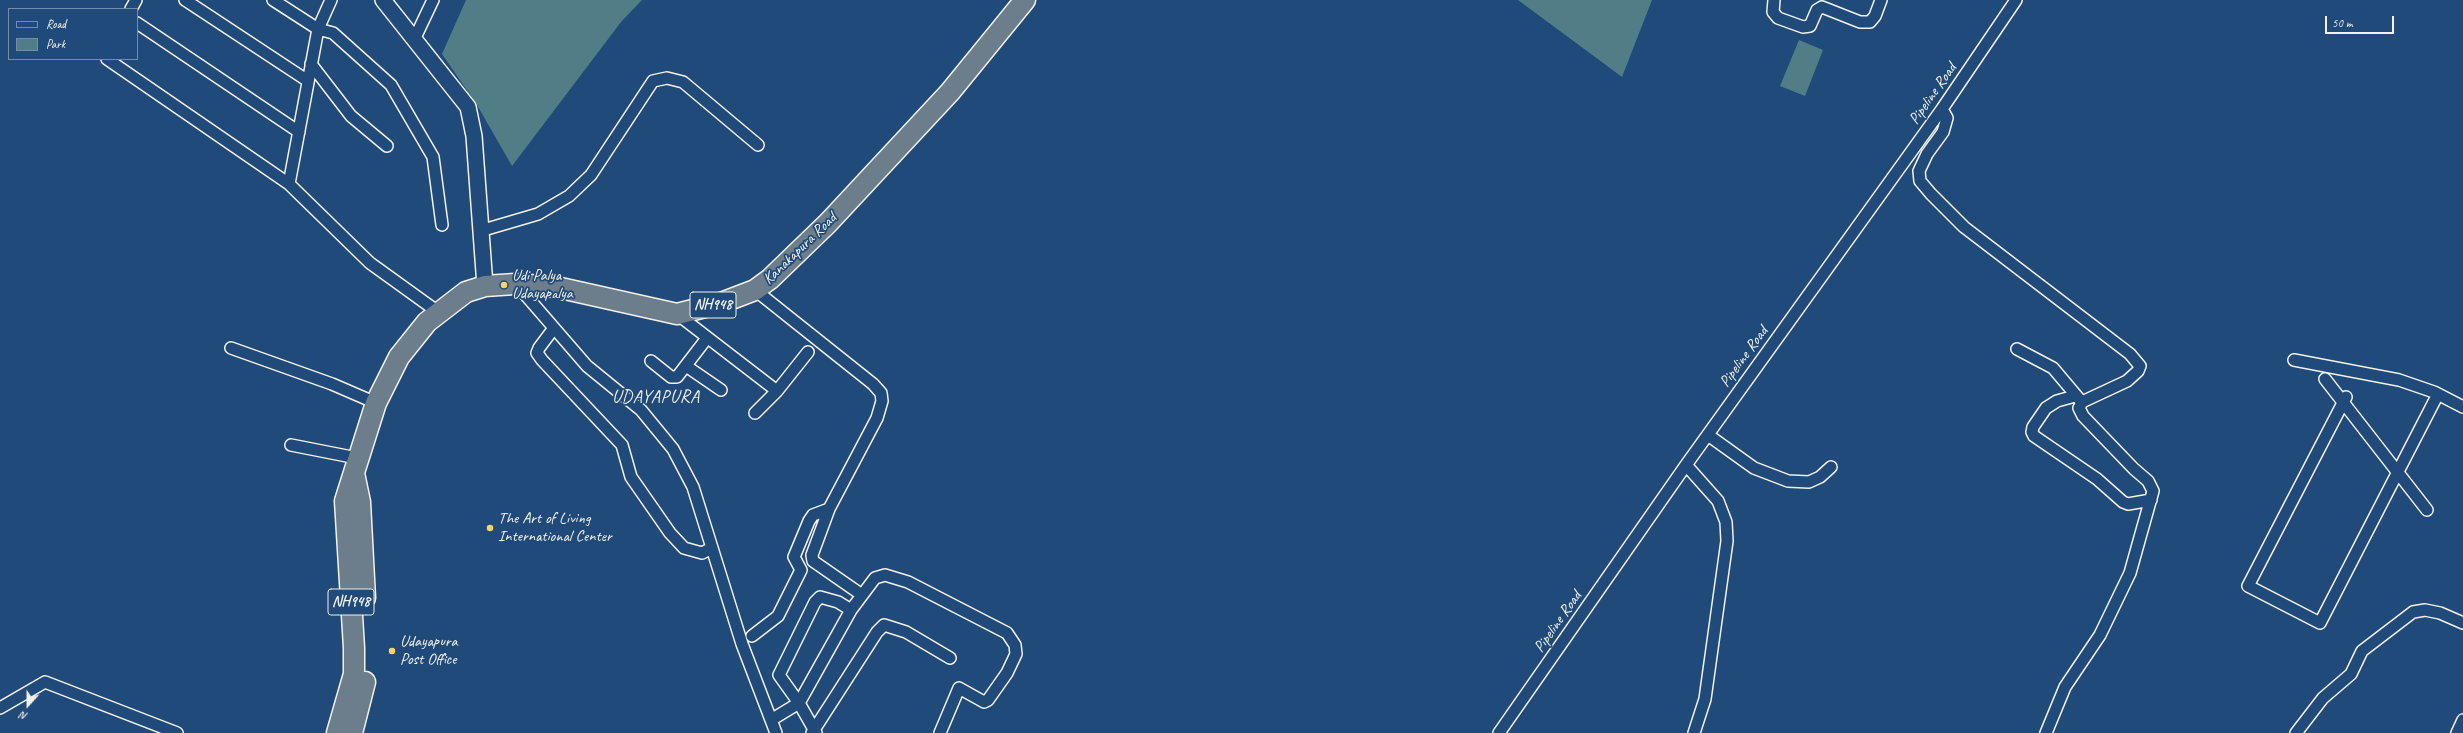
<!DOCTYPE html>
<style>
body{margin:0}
#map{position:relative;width:2463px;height:733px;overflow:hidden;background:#1f4a7a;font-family:Caveat,sans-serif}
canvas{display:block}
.legend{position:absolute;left:8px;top:8px;width:130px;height:52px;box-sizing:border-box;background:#1f4a7a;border:1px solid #748da6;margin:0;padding:5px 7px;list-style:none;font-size:12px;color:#f4f1e8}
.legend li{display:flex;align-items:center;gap:8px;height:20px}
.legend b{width:20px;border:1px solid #748da6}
.north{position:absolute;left:8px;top:685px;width:40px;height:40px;-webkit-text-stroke:3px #1f4a7a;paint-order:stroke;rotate:201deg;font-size:11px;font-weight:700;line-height:16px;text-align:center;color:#f4f1e8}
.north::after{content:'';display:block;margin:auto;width:14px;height:18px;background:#f4f1e8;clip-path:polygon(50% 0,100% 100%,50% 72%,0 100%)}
.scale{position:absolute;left:2325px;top:16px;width:69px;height:18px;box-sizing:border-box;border:2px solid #f4f1e8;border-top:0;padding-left:5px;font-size:12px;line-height:14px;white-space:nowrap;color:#f4f1e8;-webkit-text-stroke:3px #1f4a7a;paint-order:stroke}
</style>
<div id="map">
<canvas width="2463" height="733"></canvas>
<ul class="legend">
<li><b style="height:5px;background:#1f4a7a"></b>Road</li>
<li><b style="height:11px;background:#517d86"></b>Park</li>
</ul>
<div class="north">N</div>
<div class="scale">50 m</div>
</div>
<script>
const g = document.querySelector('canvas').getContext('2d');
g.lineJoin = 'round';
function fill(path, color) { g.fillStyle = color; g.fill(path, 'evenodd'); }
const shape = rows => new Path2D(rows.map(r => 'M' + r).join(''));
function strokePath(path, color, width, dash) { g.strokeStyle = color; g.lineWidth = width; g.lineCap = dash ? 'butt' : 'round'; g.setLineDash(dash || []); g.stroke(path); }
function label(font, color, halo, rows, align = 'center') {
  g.font = font + ' Caveat,sans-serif'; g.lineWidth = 3.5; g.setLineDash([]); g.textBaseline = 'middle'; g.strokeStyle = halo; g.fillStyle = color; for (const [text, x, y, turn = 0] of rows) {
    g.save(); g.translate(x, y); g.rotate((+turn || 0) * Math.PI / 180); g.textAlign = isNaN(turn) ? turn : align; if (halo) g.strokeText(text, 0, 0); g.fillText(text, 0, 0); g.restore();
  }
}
fill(shape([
 [466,0,642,0,621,22,512,166,477,105,442,54],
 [1518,0,1652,0,1622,77],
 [1799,40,1823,50,1805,96,1780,86]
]), '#517d86');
const street = shape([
 [185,0,308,81],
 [331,0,318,29,333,33,391,85,433,157,442,225],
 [1774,0,1773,12,1778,18,1803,27,1810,26,1817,10,1822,7,1860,22,1870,22,1875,16,1881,0],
 [131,9,136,0],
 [137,23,299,132],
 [414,40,433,0],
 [107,59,289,184,318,29,273,0],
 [311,64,351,116,387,146],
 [1942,109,1947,118,1943,132,1927,154,1919,171,1920,181,1931,194,1964,227,2130,354,2140,366,2138,371,2127,381,2082,402,2079,408,2083,416,2134,469,2148,481,2153,491,2130,573,2100,635,2065,687,2046,733],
 [289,184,370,263,438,312],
 [480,231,538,214,569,196,591,175,653,81,667,78,683,82,758,145],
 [516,284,587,366,641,410,673,449,693,487,742,644,776,733],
 [677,314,777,391],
 [554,328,539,348,537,353,542,360,622,445,631,477,670,533,684,548,702,553,712,548],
 [231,348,332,384,376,403],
 [2017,349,2053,368,2080,400],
 [2294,360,2399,380,2434,392,2463,407],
 [651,361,671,377,677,377,707,338],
 [686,366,721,390],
 [2325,379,2427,510],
 [2075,396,2057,401,2046,408,2033,427,2032,432,2034,436,2097,479,2123,502,2128,504,2151,500],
 [2346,397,2248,586,2320,623,2438,394],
 [755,413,777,391,808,352],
 [1708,435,1754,468,1788,481,1809,482,1820,477,1831,467],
 [291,445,357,458],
 [1686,465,1718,501,1726,522,1727,541,1705,699,1694,733],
 [829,509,812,555,813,561,862,595],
 [752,636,778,616,801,570,794,557,809,521,813,515,829,509,877,418,882,401,881,393,873,384,755,290],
 [0,708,45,682,177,733],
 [771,720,799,703,851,610,875,578,885,575,908,582,1007,633,1015,645,1016,654,1007,673,988,700,984,702,959,688,940,733],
 [812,733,877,632,884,625,906,632,950,658],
 [816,733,799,703,779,675,815,602,820,597,838,602,851,610],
 [1499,733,1686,465,1942,109,2016,0],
 [2296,733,2323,698,2351,674,2362,651,2413,612,2425,610,2440,613,2463,623],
 [2457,733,2463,720]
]);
const secondary = shape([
 [383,0,468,107,474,136,485,286]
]);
const highway = shape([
 [354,473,360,502,365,598],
 [337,733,354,674,354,648,345,501,376,403,399,357,427,322,466,292,485,286,515,284,556,287,677,314,721,303,755,290,770,279,828,223,950,92,1025,0],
 [352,733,365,682]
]);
strokePath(street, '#f4f1e8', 14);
strokePath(secondary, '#f4f1e8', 18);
strokePath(highway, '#f4f1e8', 23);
strokePath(street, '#1f4a7a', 11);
strokePath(secondary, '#1f4a7a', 15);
strokePath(highway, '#6c7d8c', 20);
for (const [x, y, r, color] of [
 [504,285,4,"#ffd166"],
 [490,528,4,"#ffd166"],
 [392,651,4,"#ffd166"]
]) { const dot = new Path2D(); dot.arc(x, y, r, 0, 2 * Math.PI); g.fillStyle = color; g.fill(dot); strokePath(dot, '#1f4a7a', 1.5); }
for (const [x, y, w] of [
 [713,305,46],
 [351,602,46]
]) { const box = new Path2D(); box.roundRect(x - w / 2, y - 13, w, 26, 3); g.fillStyle = '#1f4a7a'; g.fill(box); strokePath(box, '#f4f1e8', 1); }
label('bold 15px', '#f4f1e8', null, [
 ["NH948",713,305],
 ["NH948",351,602]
]);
label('16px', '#f4f1e8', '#1f4a7a', [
 ["Pipeline Road",1933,94,-55],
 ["Kanakapura Road",800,249,-44],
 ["Pipeline Road",1744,357,-54],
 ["Pipeline Road",1558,622,-55]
]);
label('16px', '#f4f1e8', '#1f4a7a', [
 ["Udi Palya",512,276],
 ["Udayapalya",512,294],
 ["The Art of Living",498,519],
 ["International Center",498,537],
 ["Udayapura",400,642],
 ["Post Office",400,660]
], 'left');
g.letterSpacing = '1px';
label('18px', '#f4f1e8', '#1f4a7a', [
 ["UDAYAPURA",656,397]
]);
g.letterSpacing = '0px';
</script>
